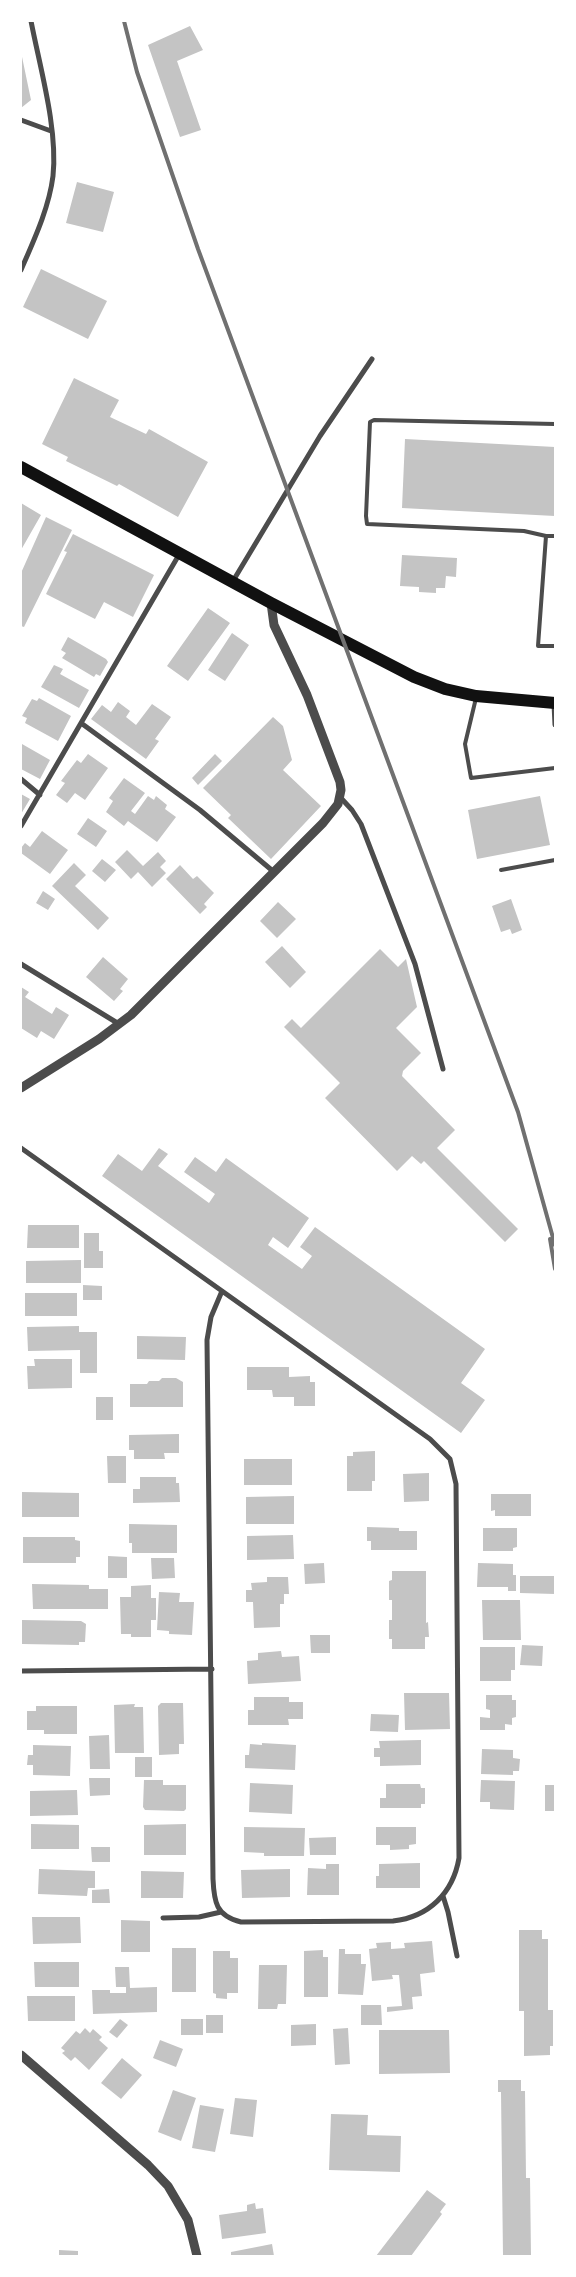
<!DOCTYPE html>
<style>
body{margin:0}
#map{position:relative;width:576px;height:2277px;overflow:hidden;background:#fff;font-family:"Sofia Sans Condensed",sans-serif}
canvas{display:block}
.frame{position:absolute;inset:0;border:22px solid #fff;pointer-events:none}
</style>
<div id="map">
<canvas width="576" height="2277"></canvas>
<div class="frame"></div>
</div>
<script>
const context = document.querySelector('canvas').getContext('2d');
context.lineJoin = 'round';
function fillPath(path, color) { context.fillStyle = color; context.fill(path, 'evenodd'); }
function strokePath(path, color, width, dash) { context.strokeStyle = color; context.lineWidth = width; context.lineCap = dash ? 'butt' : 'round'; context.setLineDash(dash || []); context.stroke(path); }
const building = new Path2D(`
 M190,26L203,50L177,61L201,130L180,137L148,45Z
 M21,52L31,100L21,108Z
 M77,182L114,192L103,232L66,223Z
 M41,269L107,301L88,339L23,307Z
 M74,378L119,400L110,417L146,434L149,429L208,462L178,517L119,484L117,486L66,461L68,457L42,444Z
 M405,439L555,447V516L402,508Z
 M21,503L41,515L21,550Z
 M46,517L72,530L24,627L21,626V573Z
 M73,534L154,575L133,617L104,602L95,619L46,594L67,552L64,551Z
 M402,555L457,558L456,577L446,576L445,588H436V593L419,592V587L400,586Z
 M208,608L230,623L188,681L167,666Z
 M232,633L249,645L225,681L208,670Z
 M68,637L106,659L108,662L100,676L96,674L94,677L62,658L66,653L61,650Z
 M54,665L63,669L60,674L89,690L79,708L41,687Z
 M39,698L71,716L58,741L25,723L27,718L22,716L32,699L37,701Z
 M118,702L130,711L126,717L136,725L152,704L171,717L155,739L159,741L146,759L91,719L102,705L111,712Z
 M273,717L283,726L292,760L283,770L321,806L271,859L228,818L231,815L203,788Z
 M22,744L50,760L40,779L21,769Z
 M88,754L108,768L85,800L75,793L67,803L56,795L65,783L61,781L77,760L81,763Z
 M215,754L222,761L198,785L192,778Z
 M124,778L145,793L131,811L135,814L148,796L154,800L156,796L167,805L165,809L176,817L157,842L128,821L124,826L106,812L113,801L109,798Z
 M21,794L30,799L21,814Z
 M540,796L550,845L477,859L468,810Z
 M88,818L107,831L96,847L77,834Z
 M42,831L68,850L50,874L21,853V848L25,843L30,847Z
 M127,850L143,866L158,852L166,861L160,867L166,873L152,887L138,872L131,879L115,862Z
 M102,859L116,870L105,882L92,871Z
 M74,863L86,875L75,886L109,918L98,930L52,886Z
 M180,865L193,879L197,876L214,893L204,904L207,907L200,914L166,879Z
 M43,891L55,899L48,910L36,903Z
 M511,899L522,930L512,934L510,929L501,932L492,906Z
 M278,902L296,919L277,938L260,921Z
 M282,946L306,972L290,988L265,962Z
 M380,949L398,967L406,959L417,1007L396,1028L421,1053L403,1071L402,1076L455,1130L437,1148L518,1229L505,1242L424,1161L421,1164L412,1156L397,1171L325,1098L340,1083L284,1027L292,1019L301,1028Z
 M103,957L128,979L120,989L123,991L114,1001L86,977Z
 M21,987L29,992L25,997L52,1014L56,1007L69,1015L54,1039L41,1031L37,1038L21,1028Z
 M159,1148L168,1154L158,1166L209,1203L215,1194L184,1172L195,1157L216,1172L226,1158L309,1218L288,1248L273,1237L268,1245L302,1269L312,1256L300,1247L315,1227L485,1349L461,1383L485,1400L461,1433L102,1176L118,1154L142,1171Z
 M28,1225H79V1248H27Z
 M84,1233H99V1251H103V1268H84Z
 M81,1260V1283H26V1261Z
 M83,1285L102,1286V1300H83Z
 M25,1293H77V1316H25Z
 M79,1326V1332H97V1373H80V1350L28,1351L27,1327Z
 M137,1336L186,1337L185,1360L137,1359Z
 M34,1359H72V1388L28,1389L27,1366H35Z
 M247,1367H289V1377L310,1376V1382H315V1406H294V1397H273L272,1390H247Z
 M162,1378H176L183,1382V1407H130V1384H147L149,1381H159Z
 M96,1397H113V1420H96Z
 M179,1434V1453H164L165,1459H134V1450H129V1435Z
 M375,1451V1481H372V1491H347V1456H353V1452Z
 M107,1456H126V1483H108Z
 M244,1459H292V1485H244Z
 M429,1473V1501L404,1502L403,1474Z
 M140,1477H176V1483H179L180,1502L133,1503V1489H140Z
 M22,1492L79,1493V1517H22Z
 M491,1494H531V1516H495V1510L491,1511Z
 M294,1496V1524H246V1497Z
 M129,1524L177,1525V1553H132V1543H129Z
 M367,1527L399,1528V1531H417V1550H371V1541H367Z
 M483,1528H517V1547L513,1548V1551H483Z
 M293,1535L294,1559L247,1560V1536Z
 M23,1537H75V1540L80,1541V1557H76V1563H23Z
 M108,1556L127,1557V1578H108Z
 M151,1558H174L175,1578L152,1579Z
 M324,1563L325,1583L305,1584L304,1564Z
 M478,1563L513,1564V1575H516V1591H508V1587H477Z
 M392,1571H426V1623L428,1622L429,1637H425V1649H392V1639H389V1620H392V1600H389V1581L392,1580Z
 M520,1576H555V1594L520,1593Z
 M267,1577H288L289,1594H284V1604H280V1627L254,1628L253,1602H246V1590H252L251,1583L267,1582Z
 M32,1584L89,1585V1589H108V1609H33Z
 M151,1585V1598H156V1620H151V1637H131V1634H121L120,1597H131V1586Z
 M159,1592L180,1593L179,1602H194L192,1635L169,1634V1631L157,1630Z
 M482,1600H520L521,1640H483Z
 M22,1620L81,1621L86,1624L85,1642H79V1645L22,1644Z
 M310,1635H330V1653H311Z
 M522,1645L543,1646L542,1666L520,1665Z
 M480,1647H515V1670H511V1681H480Z
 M281,1651L282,1657L299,1656L301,1681L248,1684L247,1661L258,1660V1653Z
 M404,1693H449L450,1729L405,1730Z
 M486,1695H512V1700H516V1717L512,1718V1725L505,1724V1730H480V1717L490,1718V1710L486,1709Z
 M254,1697H289V1702H303V1719H288L289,1725H248V1710H254Z
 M161,1703H183L184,1744H179V1754L159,1755L158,1706Z
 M135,1704L134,1707H143L144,1753H115L114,1705Z
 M36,1706H77V1734H44V1730H27V1711H36Z
 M371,1714L399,1715L398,1732L370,1731Z
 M109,1735L110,1769H90L89,1736Z
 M421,1740V1765L380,1766V1757H374V1748H380L379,1741Z
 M262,1743L296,1745L295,1770L245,1768V1755H249L250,1744L262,1745Z
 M33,1745L71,1746L70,1776L33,1775V1765H27L28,1755H33Z
 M482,1749L513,1750V1758L520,1759L519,1771H513V1775L481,1774Z
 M135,1757H152V1777H135Z
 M89,1778H110V1795L90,1796Z
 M144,1780H163V1785H186V1809L184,1811L145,1810L143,1807Z
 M481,1780L515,1781L514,1810L490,1809V1802H480Z
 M250,1783L293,1785L292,1814L249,1812Z
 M386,1784H420L421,1788H425V1804H421V1808H380V1798H386Z
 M545,1785H555V1811H545Z
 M77,1790L78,1815L30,1816V1791Z
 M31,1824L79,1825V1849H31Z
 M186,1824V1855H144V1825Z
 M244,1827L305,1828L304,1856H264V1853L244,1852Z
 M376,1827H416V1844L409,1845V1849L390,1850V1845H376Z
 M336,1837V1855H310L309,1838Z
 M91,1847H110V1862H92Z
 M420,1863V1888H376V1876H379V1864Z
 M326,1864H339V1895H307L308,1868L326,1869Z
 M39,1869L95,1871V1888H88L87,1896L38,1894Z
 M290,1869V1897L242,1898L241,1870Z
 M141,1871L184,1872L183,1898H141Z
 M109,1889L110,1903H92V1890Z
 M32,1917H80L81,1943L33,1944Z
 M121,1920L150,1921V1952H121Z
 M519,1930H542V1939H548V2010H553V2046H550V2055L524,2056V2011H519Z
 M432,1941L435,1972L420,1974L422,1996L412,1997L413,2009L387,2012V2007L402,2006L399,1975H392L393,1979L372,1981L369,1949L377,1948L376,1943L391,1942V1949L405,1948L404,1943Z
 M172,1948H196V1992H172Z
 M339,1949H345V1954H361V1964H366L363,1995L338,1994Z
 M323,1950V1957H328V1997H304V1951Z
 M213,1951H230V1958H238V1993H227V1999L216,1998V1994L213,1993Z
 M34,1962H79V1987H35Z
 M259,1965H287L286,2004H278L277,2009H258Z
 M115,1967H129L130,1988L157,1987V2012L93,2014L92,1990H110V1993H126V1987H116Z
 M27,1996H75V2021H28Z
 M361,2005H381L382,2025H361Z
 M206,2015H223V2033H206Z
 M120,2019L128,2025L117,2038L109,2032Z
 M181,2019H203V2035H181Z
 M316,2024V2045L291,2046V2025Z
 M85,2028L90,2033L93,2029L102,2037L99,2040L108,2048L89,2070L75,2057L71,2061L62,2053L65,2051L61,2048L76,2031L80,2034Z
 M348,2028L350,2064L335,2065L333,2029Z
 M379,2030H449L450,2073L379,2074Z
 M160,2040L183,2049L176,2067L153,2058Z
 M122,2058L142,2075L121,2099L101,2083Z
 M498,2080H521V2091H525L526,2178H530L531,2256H503L501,2092H498Z
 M173,2090L196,2098L181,2141L158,2132Z
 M235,2098L257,2100L253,2137L230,2134Z
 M200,2105L224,2109L215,2152L192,2148Z
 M331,2114L368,2115L367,2135L401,2136L400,2172L329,2170Z
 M427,2190L446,2204L440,2212L442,2214L411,2256H376Z
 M255,2203L256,2209L263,2208L266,2233L222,2239L219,2215L247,2211V2205Z
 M272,2244L274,2256H231V2252Z
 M59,2250L78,2251V2256H59Z`);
const service = new Path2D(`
 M555,424L374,420L370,422L366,516L367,524L524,531L546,536L538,646H555
 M546,536H555
 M476,698L465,744L471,778L555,768
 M501,870L555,860`);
const minor = new Path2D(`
 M21,120L51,131
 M21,270C34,240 49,208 53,176C58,129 40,68 31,21
 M233,581L320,436L372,359
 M554,704L555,725
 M81,723L200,810L274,872
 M21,779L40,795
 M340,797L352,810L361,824L415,964L443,1069
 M21,826L180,553
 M21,964L119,1024
 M21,1148L430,1439L450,1459L456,1484L459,1858C453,1893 429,1917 393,1921L241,1922C216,1916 214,1902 213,1879L207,1340L211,1317L222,1291
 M21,1671L212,1669
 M443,1896L448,1912L457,1956
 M163,1918L199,1917L221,1912`);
const tertiary = new Path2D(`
 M21,1088L99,1039L131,1015L323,823L338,804L341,790L340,782L307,695L274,625L271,603
 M21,2055L148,2165L168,2186L188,2220L197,2256`);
const primary = new Path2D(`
 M21,467L271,603L414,677L445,689L476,696L555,703`);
const rail = new Path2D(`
 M124,21L137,72L198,249L518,1112L555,1245
 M550,1239L555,1269`);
fillPath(building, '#c4c4c4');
strokePath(service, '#4c4c4c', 4);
strokePath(minor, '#4c4c4c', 5);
strokePath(tertiary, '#4c4c4c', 9);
strokePath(primary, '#111', 12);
strokePath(rail, '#707070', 4);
</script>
